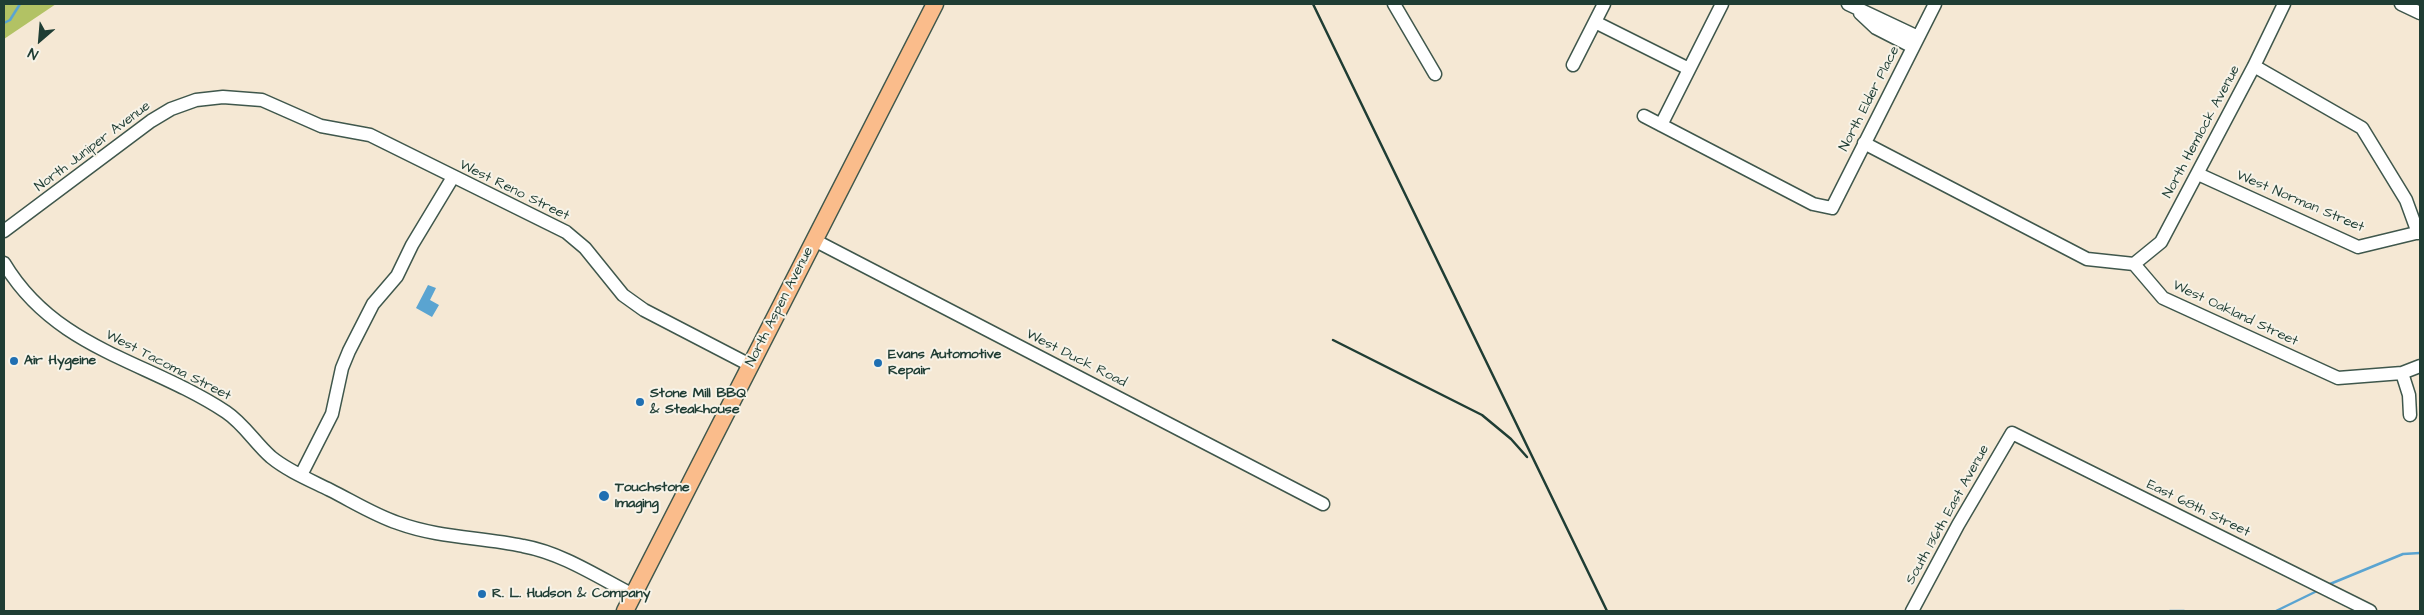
<!DOCTYPE html>
<style>
body{margin:0}
#map{position:relative;width:2424px;height:615px;overflow:hidden;background:#f5e8d4;font-family:"Architects Daughter",sans-serif}
canvas{display:block}
.frame{position:absolute;inset:0;border:5px solid #1f3d34;pointer-events:none}
.north{position:absolute;left:15px;top:15px;width:50px;height:50px;-webkit-text-stroke:4px #f7f3e8;paint-order:stroke;rotate:207deg;font-size:14px;font-weight:700;line-height:20px;text-align:center;color:#1f3d34}
.north::after{content:'';display:block;margin:auto;width:18px;height:22px;background:#1f3d34;clip-path:polygon(50% 0,100% 100%,50% 72%,0 100%)}
</style>
<div id="map">
<canvas width="2424" height="615"></canvas>
<div class="frame"></div>
<div class="north">N</div>
</div>
<script>
const context = document.querySelector('canvas').getContext('2d');
context.lineJoin = 'round';
function fillPath(path, color) { context.fillStyle = color; context.fill(path, 'evenodd'); }
function strokePath(path, color, width, dash) { context.strokeStyle = color; context.lineWidth = width; context.lineCap = dash ? 'butt' : 'round'; context.setLineDash(dash || []); context.stroke(path); }
function write(font, color, halo, rows, align = 'center') {
  context.font = font + ' "Architects Daughter",sans-serif'; context.lineWidth = 4; context.setLineDash([]); context.textBaseline = 'middle'; context.strokeStyle = halo; context.fillStyle = color; for (const [text, x, y, turn = 0] of rows) {
    context.save(); context.translate(x, y); context.rotate((+turn || 0) * Math.PI / 180); context.textAlign = isNaN(turn) ? turn : align; if (halo) context.strokeText(text, 0, 0); context.fillText(text, 0, 0); context.restore();
  }
}
const green = new Path2D(`
 M4,4H56L4,39Z`);
const water = new Path2D(`
 M428,285L436,288L430,300L439,305L432,317L416,308Z`);
const stream = new Path2D(`
 M4,23L10,20L20,4
 M2330,584L2403,554L2420,553
 M2170,611H2184
 M2276,611L2317,591`);
const minor = new Path2D(`
 M1394,4L1435,74
 M1848,4L1918,37
 M2401,4L2420,13
 M1860,13L1876,28L1913,47
 M1595,22L1689,69
 M1573,65L1604,4
 M2254,66L2362,128L2406,200L2418,233
 M1644,116L1813,204L1832,208L1935,4
 M1661,125L1722,4
 M1864,143L2087,259L2134,264L2163,298L2338,378L2402,373L2420,366
 M2198,174L2358,247L2420,232
 M4,231L151,121L171,109L196,100L223,97L262,100L321,126L370,135L566,232L585,248L623,295L644,310L750,365
 M814,240L1323,504
 M4,263C56,350 147,360 226,412C244,424 255,443 271,457C288,471 310,480 330,490C352,501 374,515 398,523C439,538 481,537 523,546C562,553 598,577 633,595
 M2134,264L2161,242L2254,66L2284,4
 M2402,373L2409,395L2410,415
 M301,475L332,414L342,368L349,351L373,304L397,276L412,245L453,177
 M1912,611L1958,525L2012,433L2370,611`);
const major = new Path2D(`
 M625,611L935,4`);
const rail = new Path2D(`
 M1313,4L1607,611
 M1333,340L1482,415L1511,439L1527,457`);
const markers = [
 [14,361,5,"#1f6fb2"],
 [878,363,5,"#1f6fb2"],
 [640,402,5,"#1f6fb2"],
 [604,496,6,"#1f6fb2"],
 [482,594,5,"#1f6fb2"]
];
const streetNames = [
 ["North Elder Place",1870,99,-63],
 ["North Hemlock Avenue",2202,132,-62],
 ["North Juniper Avenue",93,147,-37],
 ["West Reno Street",514,191,26],
 ["West Norman Street",2300,202,23],
 ["North Aspen Avenue",780,307,-63],
 ["West Oakland Street",2235,314,25],
 ["West Duck Road",1076,359,27],
 ["West Tacoma Street",168,366,27],
 ["East 68th Street",2198,509,26],
 ["South 136th East Avenue",1948,515,-61]
];
const poiNames = [
 ["Evans Automotive",888,355],
 ["Repair",888,371],
 ["Air Hygeine",24,361],
 ["Stone Mill BBQ",650,394],
 ["& Steakhouse",650,410],
 ["Touchstone",615,488],
 ["Imaging",615,504],
 ["R. L. Hudson & Company",492,594]
];
fillPath(green, '#b2c264');
fillPath(water, '#5aa4d1');
strokePath(stream, '#5aa4d1', 2.5);
strokePath(minor, '#3f574c', 15);
strokePath(major, '#3f574c', 19);
strokePath(minor, '#fff', 12);
strokePath(major, '#fabc8b', 16);
strokePath(rail, '#1f3d34', 2.5);
for (const [x, y, r, color] of markers) { const dot = new Path2D(); dot.arc(x, y, r, 0, 2 * Math.PI); context.fillStyle = color; context.fill(dot); strokePath(dot, '#f7f3e8', 2); }
write('14px', '#1f3d34', '#f7f3e8', streetNames);
write('bold 14px', '#1f3d34', '#f7f3e8', poiNames, 'left');
</script>
